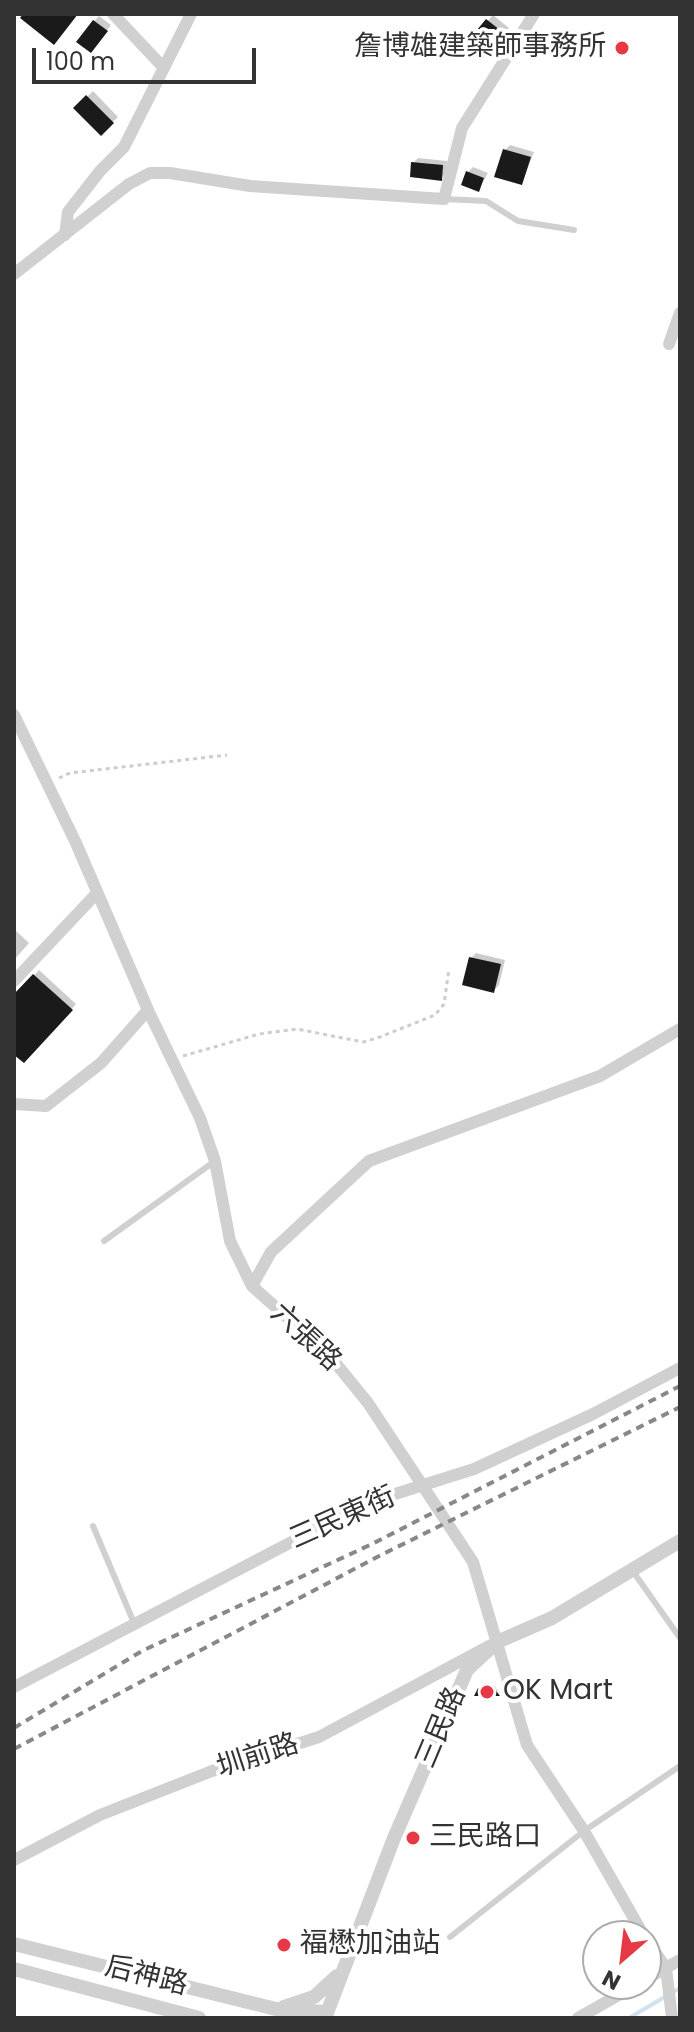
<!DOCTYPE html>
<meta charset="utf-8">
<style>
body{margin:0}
#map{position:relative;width:694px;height:2032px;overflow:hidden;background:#fff;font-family:Poppins,sans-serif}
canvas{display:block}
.frame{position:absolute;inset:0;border:16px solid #333;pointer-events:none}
.north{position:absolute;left:582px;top:1920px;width:80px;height:80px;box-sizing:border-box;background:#fff;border:2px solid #adadad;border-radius:50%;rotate:208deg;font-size:22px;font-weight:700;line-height:32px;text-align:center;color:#333}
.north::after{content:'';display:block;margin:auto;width:28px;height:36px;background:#e63946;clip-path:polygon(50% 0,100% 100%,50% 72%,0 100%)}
.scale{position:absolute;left:32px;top:48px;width:224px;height:36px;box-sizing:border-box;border:4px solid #333;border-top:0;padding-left:10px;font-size:24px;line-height:28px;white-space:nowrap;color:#333;-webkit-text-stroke:6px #fff;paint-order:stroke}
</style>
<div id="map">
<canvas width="694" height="2032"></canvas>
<div class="frame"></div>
<div class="north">N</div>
<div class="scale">100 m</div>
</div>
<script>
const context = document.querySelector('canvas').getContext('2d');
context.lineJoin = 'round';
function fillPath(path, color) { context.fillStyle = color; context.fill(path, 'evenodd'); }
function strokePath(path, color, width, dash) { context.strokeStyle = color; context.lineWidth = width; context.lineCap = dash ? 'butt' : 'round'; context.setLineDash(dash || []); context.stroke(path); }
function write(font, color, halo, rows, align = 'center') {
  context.font = font + ' Poppins,"Noto Sans TC",sans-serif'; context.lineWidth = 8; context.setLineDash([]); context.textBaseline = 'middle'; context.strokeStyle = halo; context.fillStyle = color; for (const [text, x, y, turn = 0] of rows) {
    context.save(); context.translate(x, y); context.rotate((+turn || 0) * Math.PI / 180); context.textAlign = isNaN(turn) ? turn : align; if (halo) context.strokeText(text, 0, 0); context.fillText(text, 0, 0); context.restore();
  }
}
const shadow = new Path2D(`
 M493,15L509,28L491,50L470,41Z
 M99,16L111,25L96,45L94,21Z
 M93,91L118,117L101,133L76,108Z
 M510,145L534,152L522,183L505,150Z
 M418,158L447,161L446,173L441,178L413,163Z
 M473,167L488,173L479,189L468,172Z
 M14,929L29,943L14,960Z
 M476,953L505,960L499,985L494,990L471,958Z
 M39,970L76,1004L24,1061L14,1052V997Z
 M495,1686L499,1694H478L482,1687Z`);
const stream = new Path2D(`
 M629,2018L680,1988`);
const building = new Path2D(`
 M23,14H78L54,45L20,18Z
 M486,19L505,34L486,57L467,42Z
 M93,20L108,31L91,53L76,42Z
 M86,95L114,123L101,136L73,108Z
 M503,149L531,157L522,185L494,177Z
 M411,162L443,165L442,181L410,177Z
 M466,171L484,178L479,192L461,185Z
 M469,957L501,964L494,993L462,985Z
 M33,974L73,1010L24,1063L14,1055V994Z
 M493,1687L500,1696H474L478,1688Z`);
const path = new Path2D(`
 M59,778L70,773L227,755
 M183,1056L259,1034L297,1029L363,1042L380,1037L435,1015L444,1004L449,969`);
const service = new Path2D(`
 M444,199L486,201L518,221L574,230
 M104,1241L215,1161
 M93,1526L134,1623
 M632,1570L680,1638
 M450,1937L584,1831L680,1766`);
const minor = new Path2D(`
 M113,14L163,67
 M65,235L68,212L100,171L124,147L191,14
 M14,274L129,184L150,173H170L250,186L444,199L462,128L534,14
 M669,344L680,313
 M14,715L76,843L148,1010L200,1118L215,1161L230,1241L252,1286L329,1355L368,1403L473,1562L527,1745L584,1831L644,1936
 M14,981L96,894
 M14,1104L46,1106L101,1063L148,1010
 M252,1286L271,1252L369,1161L600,1076L680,1029
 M14,1687L324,1525L376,1500L474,1469L593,1414L680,1368
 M14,1860L100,1815L212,1771L319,1737L491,1645
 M646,1939L666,1968L672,2018
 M646,1979L680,1960
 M578,2018L638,1984`);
const tertiary = new Path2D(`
 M14,1944L276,2009L326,2012
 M14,1969L199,2018
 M284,2007L314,1997L337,1976
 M325,2018L394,1838L467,1670L497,1642L552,1618L680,1541`);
const rail = new Path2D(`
 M14,1728L142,1651L372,1544L680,1386
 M14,1749L379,1556L680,1407`);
const markers = [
 [622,48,8,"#e63946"],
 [487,1692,8,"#e63946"],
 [413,1838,8,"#e63946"],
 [284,1945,8,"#e63946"]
];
const poiNames = [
 ["詹博雄建築師事務所",606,48,"right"],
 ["OK Mart",503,1692],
 ["三民路口",429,1838],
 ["福懋加油站",300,1945]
];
const streetNames = [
 ["六張路",305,1338,43],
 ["三民東街",343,1519,-24],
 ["三民路",442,1728,-67],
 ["圳前路",258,1757,-18],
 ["后神路",146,1977,14]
];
fillPath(shadow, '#0003');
strokePath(stream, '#cfe2ee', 4);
fillPath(building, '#1a1a1a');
strokePath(path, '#cdcdcd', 3, [4, 4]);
strokePath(service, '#d0d0d0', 6);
strokePath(minor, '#d0d0d0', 12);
strokePath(tertiary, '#d0d0d0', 14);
strokePath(rail, '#888', 4, [8, 6]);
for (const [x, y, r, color] of markers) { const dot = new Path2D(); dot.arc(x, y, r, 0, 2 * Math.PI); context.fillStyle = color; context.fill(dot); strokePath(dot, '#fff', 3); }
write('28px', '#333', '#fff', poiNames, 'left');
write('28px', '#333', '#fff', streetNames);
</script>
